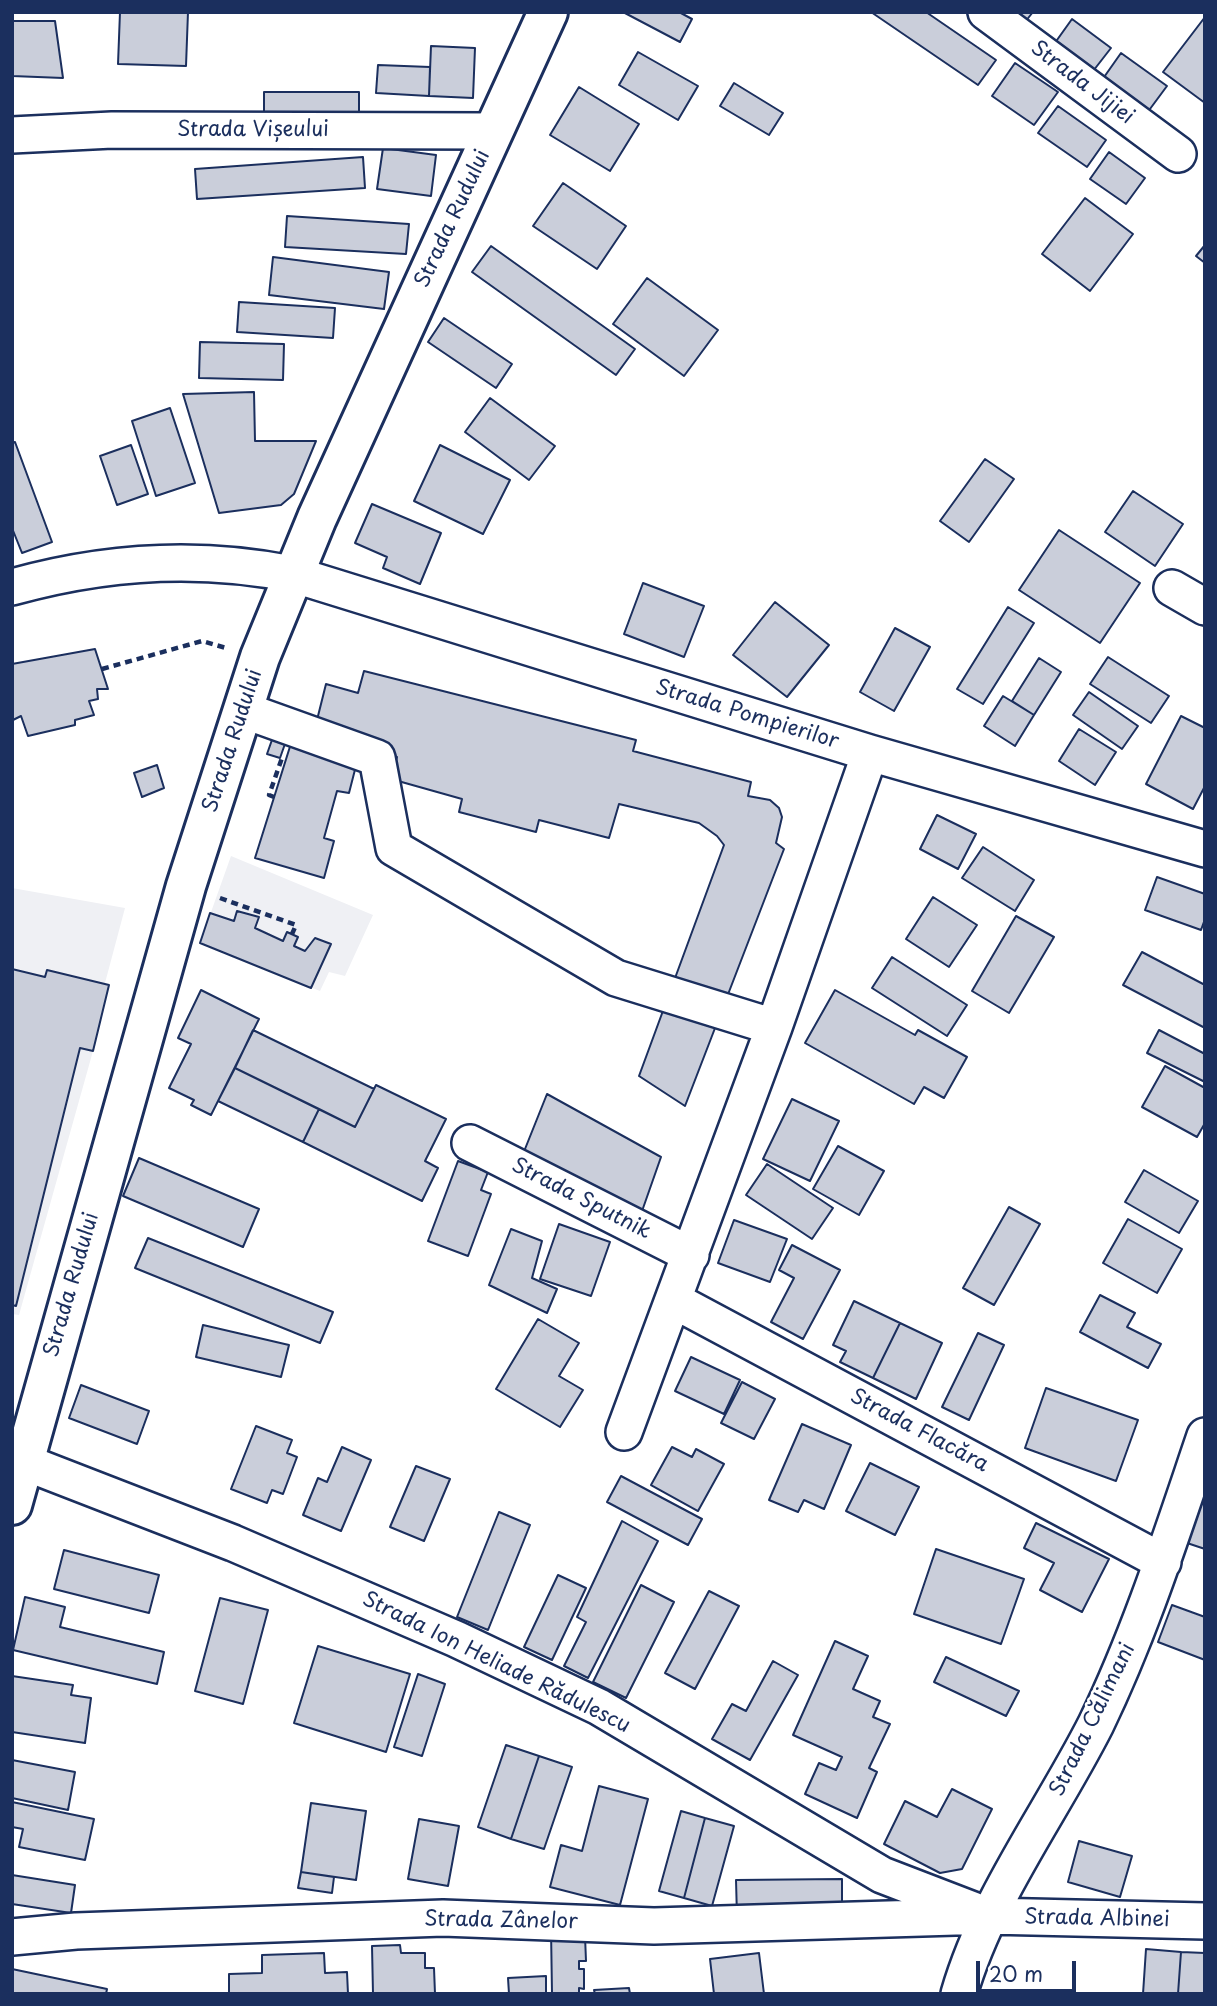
<!DOCTYPE html>
<meta charset="utf-8">
<style>
body{margin:0}
#map{position:relative;width:1217px;height:2006px;overflow:hidden;background:#fff;font-family:"Playpen Sans",sans-serif}
canvas{display:block}
.frame{position:absolute;inset:0;border:14px solid #1b2f5e;pointer-events:none}
.scale{position:absolute;left:976px;top:1961px;width:100px;height:32px;box-sizing:border-box;border:4px solid #1b2f5e;border-top:0;padding-left:9px;font-size:21px;line-height:24px;white-space:nowrap;color:#1b2f5e;-webkit-text-stroke:5px #fff;paint-order:stroke}
</style>
<div id="map">
<canvas width="1217" height="2006"></canvas>
<div class="frame"></div>
<div class="scale">20 m</div>
</div>
<script>
const context = document.querySelector('canvas').getContext('2d');
context.lineJoin = 'round';
function fillPath(path, color) { context.fillStyle = color; context.fill(path, 'evenodd'); }
function strokePath(path, color, width, dash) { context.strokeStyle = color; context.lineWidth = width; context.lineCap = dash ? 'butt' : 'round'; context.setLineDash(dash || []); context.stroke(path); }
function write(font, color, halo, rows, align = 'center') {
  context.font = font + ' "Playpen Sans",sans-serif'; context.lineWidth = 5; context.setLineDash([]); context.textBaseline = 'middle'; context.strokeStyle = halo; context.fillStyle = color; for (const [text, x, y, turn = 0] of rows) {
    context.save(); context.translate(x, y); context.rotate((+turn || 0) * Math.PI / 180); context.textAlign = isNaN(turn) ? turn : align; if (halo) context.strokeText(text, 0, 0); context.fillText(text, 0, 0); context.restore();
  }
}
const built = new Path2D(`
 M231,856L373,915L345,976L329,972L320,991L200,943Z
 M12,888L125,908L105,983L109,985L93,1051L19,1315L12,1314Z`);
const building = new Path2D(`
 M120,12H188L186,66L118,64Z
 M623,12H679L692,19L680,42Z
 M871,12H926L996,60L978,85Z
 M1012,12H1033L1025,22Z
 M1205,17V103L1163,72Z
 M1072,19L1111,48L1090,75L1052,47Z
 M12,21H55L63,78L12,76Z
 M431,46L475,48L473,98L429,96Z
 M638,52L698,86L678,120L619,85Z
 M1121,53L1167,86L1147,113L1102,80Z
 M1015,63L1058,92L1034,125L992,96Z
 M378,65L430,67L429,96L376,93Z
 M734,83L783,113L769,135L720,106Z
 M579,87L639,124L610,171L550,135Z
 M264,92H359V119H264Z
 M1058,106L1106,140L1087,167L1038,133Z
 M383,148L436,155L431,196L377,189Z
 M1109,152L1145,178L1126,204L1090,179Z
 M363,157L365,188L197,199L195,169Z
 M563,183L626,226L597,269L533,226Z
 M1085,198L1133,234L1090,291L1042,254Z
 M287,216L409,224L406,254L285,247Z
 M1205,245V263L1196,256Z
 M491,246L635,349L616,375L472,272Z
 M273,257L389,272L384,309L269,295Z
 M647,278L718,330L684,376L613,324Z
 M239,302L335,308L333,338L237,332Z
 M444,318L512,364L496,388L428,342Z
 M200,342L284,344L283,380L199,378Z
 M254,392L255,441H316L294,494L281,505L219,513L183,394Z
 M490,398L555,446L529,480L465,432Z
 M170,408L195,483L156,496L132,421Z
 M15,442L52,542L22,553L12,528V443Z
 M131,445L148,494L117,505L100,456Z
 M440,445L510,480L483,534L414,501Z
 M985,459L1014,479L969,542L940,521Z
 M1133,491L1183,524L1155,566L1105,532Z
 M372,504L441,533L420,584L383,568L387,557L355,543Z
 M1059,530L1140,583L1100,643L1019,590Z
 M643,583L704,606L684,657L624,634Z
 M775,602L829,645L787,697L733,655Z
 M1008,607L1034,623L983,704L957,689Z
 M895,628L930,647L894,711L860,692Z
 M95,649L108,689H97L98,699L89,701L94,715L75,720V725L28,736L21,716L13,720L12,717V664Z
 M1108,657L1169,696L1151,723L1090,684Z
 M1039,658L1061,672L1034,715L1012,701Z
 M364,671L636,740L633,751L751,782L748,796L770,800L779,808L782,817L776,843L784,849L685,1106L639,1076L724,845L717,836L699,823L619,804L609,838L539,820L536,832L459,812L462,799L391,779L397,757L314,732L326,684L358,693Z
 M1089,692L1138,726L1122,749L1073,715Z
 M1003,696L1034,715L1015,746L984,726Z
 M1181,716L1205,728V786L1193,809L1146,784Z
 M1079,729L1116,752L1095,785L1059,761Z
 M273,737L286,741L280,758L267,754Z
 M293,737L359,754L349,793L337,791L324,838L334,841L324,878L255,858Z
 M157,765L164,788L142,797L134,773Z
 M937,815L976,834L958,869L920,849Z
 M983,847L1034,880L1015,911L962,878Z
 M1157,877L1205,894V919L1201,930L1145,910Z
 M933,897L977,925L949,967L906,939Z
 M237,911L259,917L255,928L283,941L287,932L298,937L294,946L305,951L315,938L331,944L311,988L200,943L210,913L234,921Z
 M1016,916L1054,937L1009,1013L972,991Z
 M1142,952L1205,985V1028L1123,985Z
 M892,957L967,1005L947,1036L872,988Z
 M12,969L45,977L47,970L109,985L93,1051L80,1048L16,1306L12,1305Z
 M201,990L259,1019L211,1115L191,1105L194,1100L169,1088L191,1044L178,1038Z
 M835,990L915,1035L918,1030L967,1057L944,1098L924,1087L914,1104L805,1043Z
 M253,1030L374,1089L355,1127L235,1068Z
 M1159,1030L1205,1054V1082L1147,1053Z
 M1165,1066L1205,1088V1123L1197,1137L1142,1107Z
 M235,1068L319,1109L303,1142L218,1101Z
 M376,1085L446,1119L425,1161L438,1168L422,1201L303,1142L319,1109L355,1127Z
 M547,1094L661,1157L641,1214L523,1154Z
 M792,1099L839,1121L810,1181L763,1159Z
 M838,1146L884,1171L859,1215L813,1189Z
 M139,1158L259,1209L243,1247L123,1196Z
 M458,1161L488,1172L481,1190L491,1194L468,1256L428,1241Z
 M767,1164L833,1208L812,1239L746,1195Z
 M1144,1170L1198,1201L1179,1233L1125,1202Z
 M1009,1207L1040,1224L994,1305L963,1288Z
 M1128,1219L1182,1249L1157,1293L1103,1263Z
 M734,1220L787,1239L770,1282L718,1263Z
 M559,1224L610,1242L591,1296L540,1279Z
 M511,1229L542,1241L532,1278L557,1289L547,1313L489,1285Z
 M148,1238L333,1312L320,1343L135,1268Z
 M792,1245L840,1270L803,1339L771,1322L794,1278L779,1270Z
 M1100,1295L1135,1313L1127,1327L1161,1344L1148,1368L1080,1332Z
 M854,1301L900,1323L873,1378L840,1362L846,1351L833,1345Z
 M538,1319L579,1343L559,1376L583,1390L560,1427L496,1389Z
 M900,1323L942,1343L916,1399L873,1378Z
 M203,1325L289,1345L281,1377L196,1357Z
 M978,1333L1004,1345L969,1420L942,1407Z
 M691,1357L740,1380L724,1414L675,1391Z
 M742,1382L775,1399L754,1439L721,1423Z
 M81,1385L149,1411L137,1444L69,1418Z
 M1046,1388L1138,1420L1116,1481L1025,1448Z
 M802,1424L851,1445L824,1509L804,1500L798,1512L769,1500Z
 M256,1426L292,1440L287,1453L297,1457L283,1494L272,1490L267,1503L231,1489Z
 M342,1447L371,1460L341,1531L303,1515L318,1478L327,1482Z
 M672,1447L692,1457L696,1449L724,1464L698,1511L651,1485Z
 M870,1463L919,1487L895,1535L846,1511Z
 M416,1466L450,1479L424,1541L390,1527Z
 M621,1476L702,1519L688,1545L607,1502Z
 M1202,1503L1205,1504V1549L1187,1543Z
 M499,1512L530,1525L488,1630L457,1617Z
 M622,1521L658,1541L588,1678L564,1666L586,1622L577,1617Z
 M1036,1523L1109,1559L1082,1612L1040,1590L1054,1563L1024,1548Z
 M936,1549L1024,1579L1001,1644L914,1614Z
 M64,1550L159,1575L149,1613L54,1589Z
 M558,1575L586,1588L552,1660L524,1647Z
 M641,1585L674,1602L626,1698L593,1682Z
 M709,1591L739,1606L695,1689L665,1673Z
 M25,1597L65,1607L60,1627L164,1652L157,1684L13,1650Z
 M220,1598L268,1610L243,1704L195,1691Z
 M1172,1605L1205,1617V1660L1158,1642Z
 M835,1641L868,1656L853,1689L880,1701L873,1717L890,1724L869,1768L877,1772L857,1818L805,1794L819,1763L836,1770L842,1757L793,1735Z
 M318,1646L410,1674L386,1752L294,1723Z
 M946,1657L1019,1691L1006,1716L934,1682Z
 M773,1661L798,1675L750,1760L712,1739L732,1704L746,1711Z
 M418,1674L445,1684L422,1756L394,1747Z
 M12,1676L73,1685L71,1695L91,1698L85,1743L12,1732Z
 M506,1745L539,1756L511,1839L478,1827Z
 M539,1756L572,1767L544,1849L511,1839Z
 M12,1760L75,1772L68,1810L12,1798Z
 M599,1786L648,1799L620,1905L550,1887L561,1845L582,1851Z
 M952,1789L992,1809L962,1869L940,1873L884,1844L905,1801L937,1817Z
 M12,1802L94,1819L85,1860L19,1847L23,1829L12,1827Z
 M311,1803L366,1811L356,1880L301,1872Z
 M681,1811L705,1818L684,1898L659,1891Z
 M705,1818L734,1826L712,1906L684,1898Z
 M419,1819L459,1826L448,1886L408,1879Z
 M1079,1841L1132,1856L1120,1897L1068,1882Z
 M301,1872L334,1877L332,1893L298,1888Z
 M12,1875L75,1885L71,1913L12,1904Z
 M842,1879V1916L737,1917L736,1880Z
 M551,1929L585,1936L586,1961H579V1969H584V1989L579,1988V1994H552Z
 M400,1945L401,1953H425V1968H434L435,1994H373L372,1946Z
 M1146,1949L1181,1952L1178,1994H1143Z
 M1181,1952L1205,1953V1994H1178Z
 M324,1953L325,1973L347,1972L348,1994H229V1974L262,1973V1955Z
 M759,1953L764,1994H714L710,1959Z
 M12,1969L107,1989L106,1994H12Z
 M546,1976V1994H509L508,1978Z
 M629,1988L630,1994H595L594,1990Z`);
const path = new Path2D(`
 M102,669L202,641L226,648
 M274,797L269,795L282,758
 M220,898L296,925L292,934`);
const minor = new Path2D(`
 M986,12L1178,154
 M12,135L112,130L493,131
 M12,587C105,561 198,555 292,574L870,753L1205,849
 M1172,588L1205,607
 M243,710L377,758L394,848L616,978L774,1027
 M470,1143L691,1255
 M675,1301L1163,1562
 M624,1432L774,1027L870,753
 M24,1462L233,1543L456,1639L599,1707L882,1875L973,1910
 M12,1937L76,1931L443,1918L654,1926L989,1916L1205,1921
 M959,1994C987,1897 1051,1813 1096,1724C1141,1631 1172,1533 1205,1436`);
const major = new Path2D(`
 M12,1505L186,886L260,657L317,518L548,12`);
const streetNames = [
 ["Strada Jijiei",1082,83,37],
 ["Strada Vișeului",253,130],
 ["Strada Rudului",453,219,-65],
 ["Strada Pompierilor",747,715,17],
 ["Strada Rudului",233,741,-72],
 ["Strada Sputnik",581,1199,27],
 ["Strada Rudului",72,1285,-74],
 ["Strada Flacăra",919,1431,28],
 ["Strada Ion Heliade Rădulescu",496,1663,26],
 ["Strada Călimani",1093,1720,-64],
 ["Strada Albinei",1097,1919,1],
 ["Strada Zânelor",501,1921,1]
];
fillPath(built, '#eff0f4');
fillPath(building, '#caceda');
strokePath(building, '#1b2f5e', 2);
strokePath(minor, '#1b2f5e', 40);
strokePath(major, '#1b2f5e', 44);
strokePath(path, '#1b2f5e', 4.5, [7, 5]);
strokePath(minor, '#fff', 35);
strokePath(major, '#fff', 38);
write('21px', '#1b2f5e', '#fff', streetNames);
</script>
